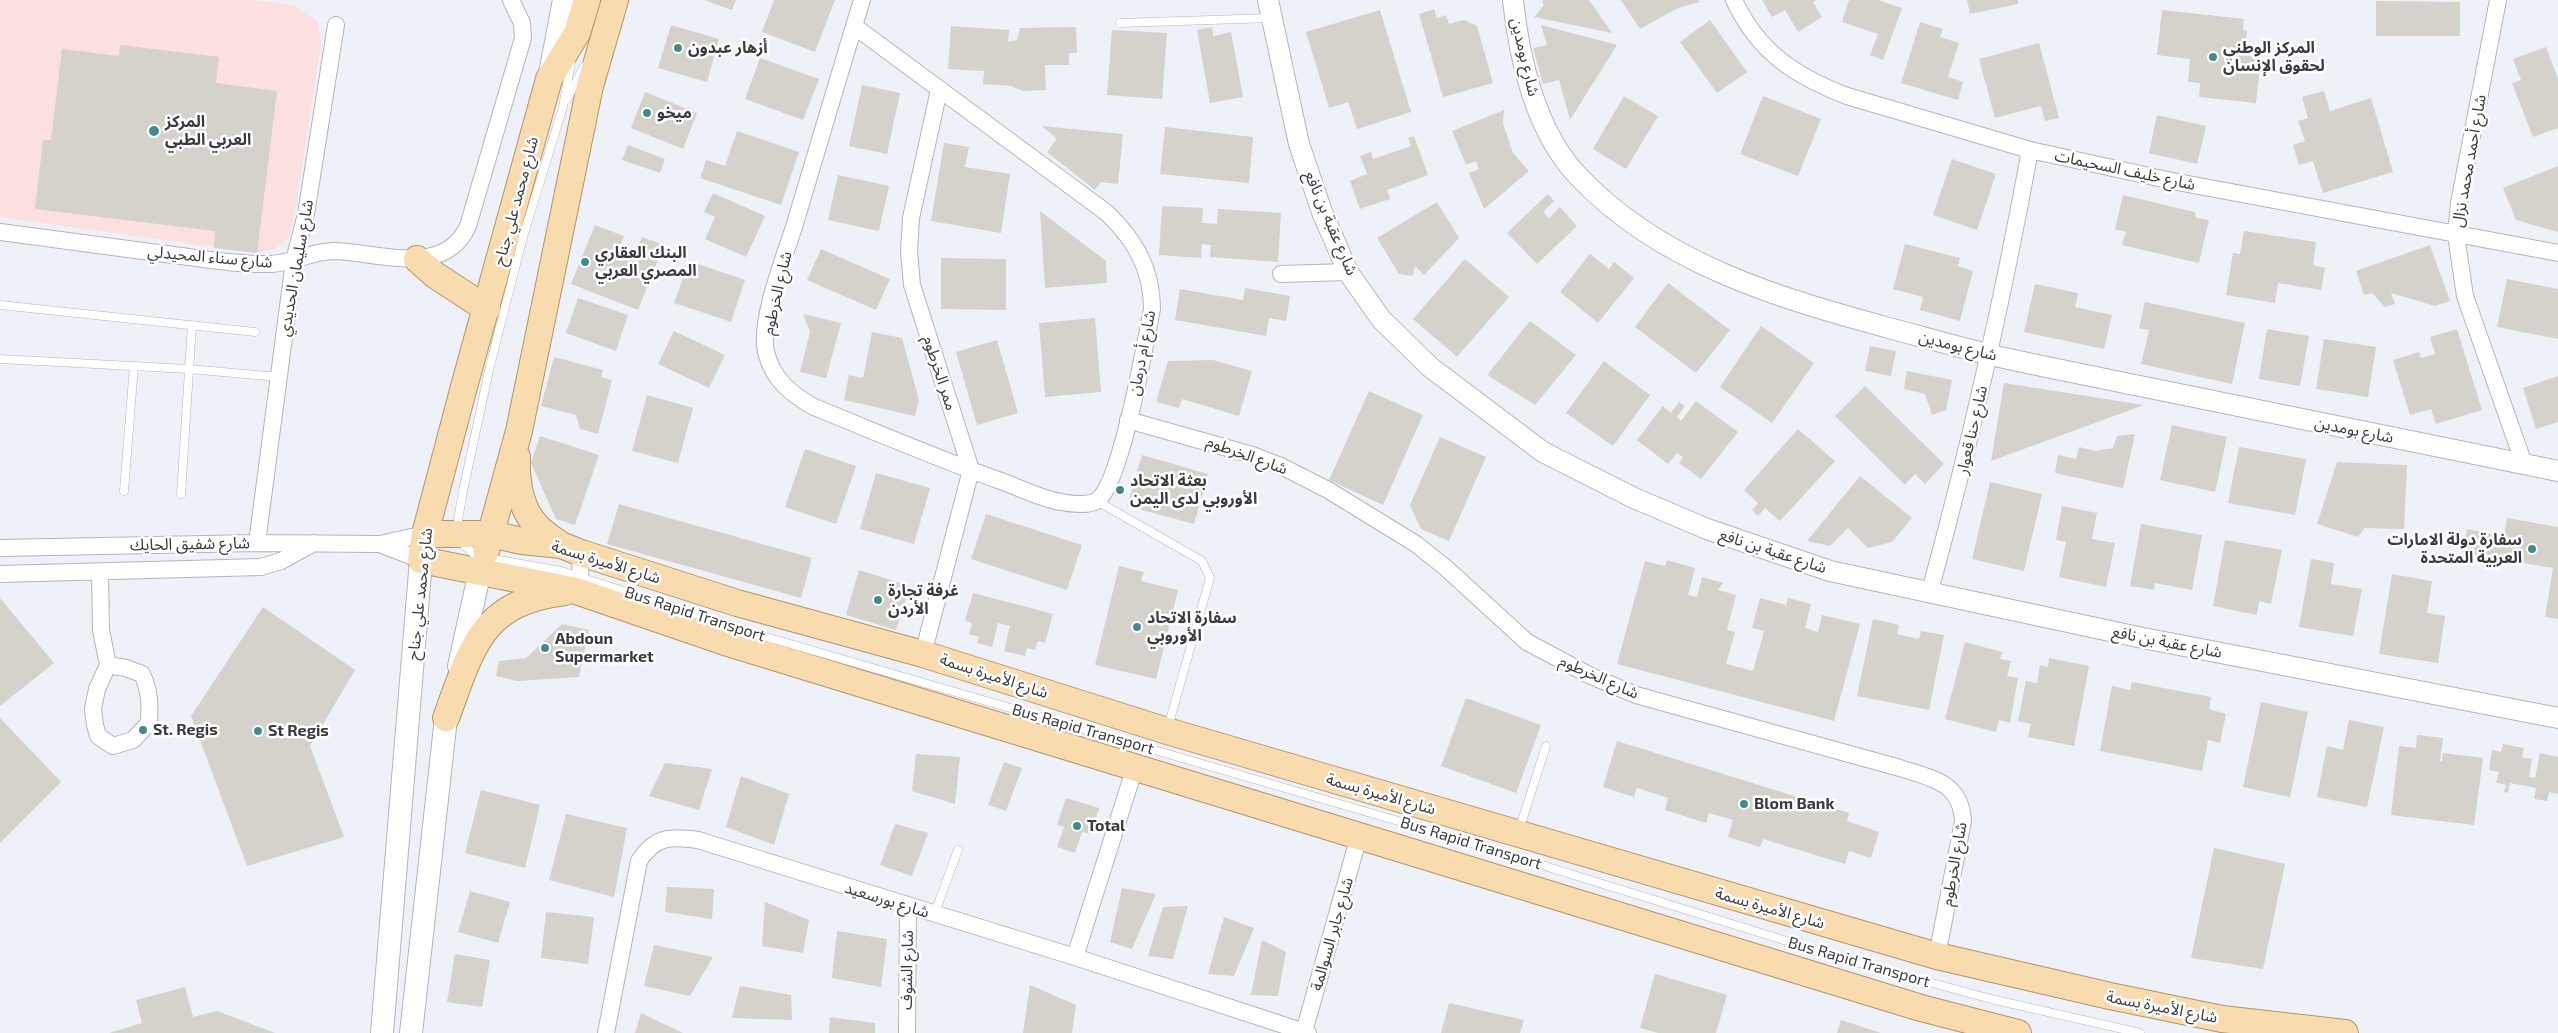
<!DOCTYPE html>
<meta charset="utf-8">
<style>
body{margin:0}
canvas{display:block;background:#eef2f8}
</style>
<canvas width="2558" height="1033"></canvas>
<script>
const context = document.querySelector('canvas').getContext('2d');
context.lineJoin = 'round';
function fillPath(path, color) { context.fillStyle = color; context.fill(path, 'evenodd'); }
function strokePath(path, color, width, dash) { context.strokeStyle = color; context.lineWidth = width; context.lineCap = dash ? 'butt' : 'round'; context.setLineDash(dash || []); context.stroke(path); }
function write(font, color, halo, rows, align = 'center') {
  context.font = font + ' "Exo 2","Noto Sans Arabic",sans-serif'; context.lineWidth = 5; context.setLineDash([]); context.textBaseline = 'middle'; context.strokeStyle = halo; context.fillStyle = color; for (const [text, x, y, turn = 0] of rows) {
    context.save(); context.translate(x, y); context.rotate((+turn || 0) * Math.PI / 180); context.textAlign = isNaN(turn) ? turn : align; if (halo) context.strokeText(text, 0, 0); context.fillText(text, 0, 0); context.restore();
  }
}
const medical = new Path2D(`
 M0,0H251L295,5L318,22L321,44L294,219L289,237L275,249L257,253L0,217Z`);
const building = new Path2D(`
 M704,0H736L732,10Z
 M774,0H835L815,52L762,32Z
 M1543,0H1589L1612,33L1534,17L1545,4L1543,5Z
 M1621,0H1699L1700,2L1678,8L1640,29Z
 M1762,0H1817L1813,2L1822,17L1798,32L1785,10L1772,17Z
 M1849,0H1878L1902,8L1883,60L1870,55L1878,34L1842,22Z
 M1967,0H2018V4L1970,14Z
 M2376,1L2460,2V36H2376Z
 M1434,9L1437,18L1446,15L1449,24L1464,20L1477,26L1493,83L1443,97L1419,14Z
 M1380,10L1411,112L1357,129L1348,102L1329,108L1306,32Z
 M2162,10L2244,19L2243,30L2247,31L2246,43L2251,44L2249,56L2261,58L2256,103L2199,97L2200,83L2188,82L2190,59L2157,55Z
 M1710,20L1747,72L1717,93L1680,42Z
 M1920,22L1943,29L1940,37L1959,43L1948,77L1963,82L1958,100L1901,83Z
 M671,25L719,39L707,82L658,68Z
 M1541,25L1617,45L1570,120L1559,80L1543,84L1533,48L1547,45Z
 M951,26L1009,30L1008,42L1017,40L1020,28L1076,27L1077,53H1069V65H1045L1046,90L1023,91L1011,86L983,84L984,71L948,69Z
 M1212,27L1213,36L1231,32L1243,97L1210,103L1197,30Z
 M1112,30L1167,33L1162,99L1107,95Z
 M2039,43L2059,118L2045,121L2041,106L1995,118L1979,59Z
 M120,45L219,57L216,83L277,91L257,253L214,248L215,231L35,209L43,140H51L62,49L119,56Z
 M2546,47L2558,79V128L2533,137L2512,83L2521,80L2513,59Z
 M760,58L819,79L803,120L745,99Z
 M862,85L900,93L887,154L849,146Z
 M2324,91L2330,111L2371,98L2393,172L2323,193L2313,161L2299,165L2293,145L2305,141L2298,121L2308,118L2302,97Z
 M645,92L697,113L683,149L631,128Z
 M1624,96L1658,116L1626,169L1593,149Z
 M1763,96L1821,119L1798,176L1740,154Z
 M1504,110L1503,124L1513,153L1529,171L1484,209L1469,173L1479,169L1476,161L1466,165L1452,131Z
 M2157,115L2206,126L2197,164L2149,153Z
 M1042,126L1123,134L1118,184L1101,182L1095,190L1047,152L1057,139Z
 M1165,127L1253,137L1249,183L1160,174Z
 M737,131L799,152L781,205L700,178L706,160L725,166Z
 M1414,136L1428,175L1387,190L1390,199L1360,209L1350,181L1367,174L1360,156L1371,152L1373,159L1411,146L1408,138Z
 M944,143L969,147L965,167L1010,174L1001,233L931,221Z
 M628,145L665,159L660,173L622,160Z
 M1952,159L1996,174L1977,230L1933,215Z
 M2558,166V232L2516,220L2503,188Z
 M838,175L889,186L879,231L828,220Z
 M713,193L765,216L746,257L705,239L715,217L704,212Z
 M1548,194L1554,201L1543,212L1549,218L1560,207L1577,226L1537,264L1507,233Z
 M2123,195L2195,212L2196,218L2209,220L2199,263L2122,245L2126,232L2115,229Z
 M1437,202L1459,238L1424,275L1415,266L1413,276L1399,274L1377,238Z
 M1162,206L1203,208L1202,223L1217,224L1218,209L1281,213L1278,262L1210,257L1211,245L1202,244L1201,258L1159,255Z
 M1040,211L1106,261L1107,283L1045,288Z
 M595,225L624,236L617,253L633,259L642,237L664,245L638,310L571,284Z
 M2244,231L2316,242L2313,265L2325,268L2321,290L2278,283L2275,303L2226,295L2233,253L2240,254Z
 M1905,244L1960,258L1958,266L1973,271L1960,321L1920,310L1923,297L1893,289Z
 M2430,245L2450,301L2435,306L2391,293L2395,304L2385,307L2372,293L2364,295L2356,271Z
 M821,249L890,279L876,310L807,280Z
 M1590,254L1609,269L1614,262L1634,278L1598,323L1560,292Z
 M941,258L1006,259V310L941,309Z
 M1465,259L1509,297L1457,357L1413,319Z
 M689,261L745,280L731,322L674,303Z
 M2507,279L2558,289V339L2497,327Z
 M1668,283L1730,330L1696,373L1635,327Z
 M2035,284L2078,293L2075,307L2112,315L2104,349L2024,332Z
 M1245,288L1290,296L1286,321L1269,318L1266,336L1175,320L1180,289L1243,300Z
 M578,298L628,315L616,351L566,333Z
 M2145,302L2245,323L2232,384L2141,364L2149,330L2139,328Z
 M803,314L841,323L826,378L800,372L810,332Z
 M1095,318L1101,392L1045,397L1039,323Z
 M1530,321L1576,355L1535,405L1487,375Z
 M1761,326L1814,363L1772,423L1720,387Z
 M2267,329L2309,336L2300,386L2259,379Z
 M2457,329L2482,410L2436,424L2431,409L2410,415L2393,360L2419,352L2421,358L2435,354L2430,337Z
 M674,331L725,355L709,388L658,364Z
 M872,332L902,338L919,400L915,416L844,400L849,375L863,378Z
 M2324,339L2376,347L2368,397L2316,389Z
 M997,340L1018,413L977,425L956,352Z
 M1870,346L1896,351L1891,376L1865,371Z
 M554,357L603,370L601,377L612,380L598,434L580,429L576,415L541,406Z
 M1213,360L1252,371L1239,416L1182,399L1179,408L1156,402L1168,361Z
 M1604,361L1650,395L1613,446L1566,413Z
 M1907,371L1952,380L1946,410L1932,415L1925,394L1904,389Z
 M2558,376V422L2536,429L2523,388Z
 M2004,383L2144,405L1991,461Z
 M1865,386L1944,464L1925,484L1915,474L1905,485L1835,416Z
 M1369,391L1423,415L1383,505L1329,480Z
 M647,395L693,408L678,463L632,451Z
 M1696,401L1738,432L1701,479L1679,463L1683,457L1677,453L1668,464L1637,440L1663,406L1671,413L1679,402L1685,406L1677,417L1681,421Z
 M2172,425L2227,437L2215,492L2160,480Z
 M1798,429L1835,461L1780,521L1765,508L1758,516L1752,510L1758,503L1744,490Z
 M2135,434L2123,488L2055,473L2058,455L2076,459L2079,447L2095,451L2113,448L2117,436Z
 M540,436L599,455L575,525L556,519L531,463Z
 M1440,437L1486,457L1449,541L1421,529L1410,505Z
 M2239,447L2306,459L2295,515L2228,503Z
 M805,449L856,466L836,524L785,507Z
 M1142,455L1208,474L1194,524L1127,506Z
 M2337,462L2407,465L2404,529L2365,528L2358,537L2317,524Z
 M876,473L930,488L914,544L860,529Z
 M1860,476L1912,518L1892,542L1868,548L1848,528L1830,546L1807,541Z
 M1990,482L2042,494L2024,571L1972,559Z
 M619,504L812,558L801,598L607,544Z
 M2062,506L2097,513L2092,539L2115,543L2106,587L2059,577L2066,542L2056,540Z
 M986,514L1082,545L1067,590L971,559Z
 M2507,518L2558,527V619L2545,617L2553,568L2463,553L2467,529L2504,536Z
 M2141,524L2202,535L2192,590L2155,583L2154,590L2130,586Z
 M2225,540L2282,550L2271,604L2259,601L2257,615L2213,606Z
 M2311,559L2334,563L2331,584L2362,589L2353,636L2299,627Z
 M1667,560L1695,568L1688,595L1697,597L1702,577L1723,583L1718,590L1736,595L1727,630L1735,632L1726,664L1753,671L1764,631L1752,628L1760,598L1786,605L1788,598L1811,604L1805,628L1818,632L1822,615L1860,624L1834,721L1617,664L1645,561L1665,566Z
 M1119,566L1144,572L1141,581L1178,590L1156,679L1095,665Z
 M859,570L910,586L896,630L846,615Z
 M2392,574L2432,581L2427,613L2445,616L2438,663L2379,654Z
 M973,593L1053,614L1045,643L1038,641L1035,650L1027,648L1025,656L1004,651L1010,626L998,623L992,647L977,643L979,637L969,634L972,624L965,620Z
 M0,598L54,663L0,706Z
 M263,607L355,670L310,746L344,837L247,866L191,716Z
 M1873,619L1899,625L1897,634L1919,639L1921,631L1944,635L1929,710L1857,696Z
 M562,624L589,630L579,677L517,681L496,676L499,661L526,658Z
 M1965,642L2002,652L2000,659L2011,661L2007,676L2018,678L2010,723L1999,720L1996,732L1945,719Z
 M2049,658L2089,666L2074,746L2028,737L2031,724L2018,721L2026,681L2037,683L2040,665L2048,667Z
 M2132,682L2211,697L2209,709L2226,714L2220,743L2208,740L2202,771L2100,751L2112,686L2130,690Z
 M1466,698L1541,725L1516,793L1441,766Z
 M2261,702L2308,712L2290,797L2243,787Z
 M0,718L61,782L0,843Z
 M2349,720L2384,727L2367,807L2317,797L2327,746L2343,750Z
 M2417,735L2443,738L2440,761H2442L2443,753L2483,758L2474,825L2391,815L2399,746L2416,748Z
 M1617,741L1849,813L1847,821L1879,832L1871,858L1849,851L1845,864L1763,839L1760,847L1728,837L1733,820L1709,813L1706,823L1665,810L1668,798L1637,788L1634,797L1603,787Z
 M2503,744L2524,748L2522,757L2532,759L2529,777L2535,778L2540,753L2558,757V794L2549,792L2547,801L2534,799L2536,788L2510,783L2508,793L2504,792L2506,785L2496,783L2499,772L2489,770L2492,750L2501,752Z
 M916,754L960,757L955,804L912,791Z
 M1004,762L1022,768L1006,811L988,805Z
 M665,763L712,769L699,810L649,796Z
 M741,776L789,794L774,845L726,827Z
 M481,790L540,805L525,868L465,853Z
 M1066,798L1099,808L1091,834L1082,832L1075,853L1057,847L1064,827L1057,825Z
 M566,814L627,828L614,897L549,880Z
 M895,824L928,833L912,876L880,865Z
 M2214,848L2285,864L2263,969L2191,958Z
 M667,887L714,889L712,919L665,912Z
 M1122,888L1156,894L1132,949L1110,942Z
 M470,891L510,902L498,943L458,932Z
 M765,902L809,920L803,953L762,946Z
 M1188,906L1173,959L1148,956L1163,907Z
 M546,912L594,917L588,964L541,958Z
 M1224,917L1254,928L1234,976L1208,974Z
 M837,931L887,939L881,987L832,978Z
 M1262,940L1286,952L1278,996L1251,995Z
 M654,945L713,957L690,996L644,986Z
 M455,954L490,960L482,1007L447,1002Z
 M1655,974L1727,995L1716,1033H1658L1640,1028Z
 M1030,985L1076,1005L1072,1033H1023Z
 M740,986L791,995L792,1020L732,1018Z
 M185,987L193,1017L217,1011L275,1033H109L142,1023L136,1000Z
 M1449,1003L1524,1020L1520,1033H1441Z
 M641,1013L683,1033H635Z
 M830,1017L875,1023V1033H829Z
 M1841,1020L1881,1033H1837Z`);
const service = new Path2D(`
 M1120,23L1271,18
 M571,62L563,107L523,237L490,366L463,491L458,520L459,535L463,544L476,556L561,571L773,639L1419,827L1848,960L1991,999L2140,1033
 M567,99L584,67
 M0,305L255,332
 M0,359L189,369L279,377
 M124,491L134,366
 M181,494L192,325
 M1097,501L1202,561L1210,578L1168,727
 M1519,830L1546,746
 M934,915L958,850`);
const minor = new Path2D(`
 M1734,0C1758,52 1795,76 1847,96L2030,150L2172,181L2558,253
 M2498,0L2459,203L2456,235L2465,296L2524,464
 M854,26L1107,213C1135,240 1152,269 1152,309C1145,344 1122,480 1098,500C1090,506 1071,504 1061,502C1041,499 1020,488 1001,481C938,459 876,432 814,407C791,394 773,380 766,352C759,321 784,258 794,227C814,160 834,93 854,26L862,0
 M0,232C58,240 115,247 173,255C205,259 239,265 271,264C293,263 312,251 334,251C378,252 445,278 468,226L523,38L522,23L511,0
 M1281,274L1348,272
 M1128,420L1252,455L1283,467L1328,490L1416,544L1446,568L1527,642L1591,676L1636,695L1900,768C1931,778 1961,782 1963,821L1937,956
 M257,543L294,261L306,214L336,25
 M380,544L421,560
 M0,548L257,543L380,544L425,534
 M100,573L101,630L108,665L97,689L93,709L95,725L98,736L113,746L133,740L149,723C150,705 150,691 142,674L126,668L108,665
 M0,574L261,567L281,561L314,543
 M576,591L580,577L581,553
 M1930,591C1970,445 2003,298 2030,150
 M923,654L971,470L912,285L909,252L911,218L939,90
 M1075,957L1135,767
 M1304,1032L1359,836
 M606,1033L639,861C655,836 671,836 698,840L1075,957L1308,1033
 M907,1033L908,907`);
const tertiary = new Path2D(`
 M1268,0L1299,144L1322,212L1348,272L1381,319L1430,367L1543,452L1634,498L1707,529L1830,571L2138,637L2558,718
 M1513,0C1519,59 1536,132 1578,176C1660,263 1778,298 1889,328C1923,337 1957,347 1991,355C2039,366 2087,375 2135,385C2276,414 2417,442 2558,471`);
const secondary = new Path2D(`
 M550,73L564,0
 M459,666L480,571
 M382,1033L421,560
 M411,1033L446,718L450,701`);
const primary = new Path2D(`
 M587,0L577,33L549,79L465,383L425,534L421,560L576,591L725,642L1921,1008L2018,1033
 M417,259L435,275L487,309
 M517,457C516,480 520,508 536,525C542,533 553,539 561,545
 M425,534H491L522,541L561,545L581,553L737,603L923,654L1167,731L1937,956L2110,996L2222,1019L2345,1033
 M486,551L519,431L590,86L615,0
 M446,718C472,648 480,603 564,592`);
const markers = [
 [678,48,5,"#438b8a"],
 [2213,57,5,"#438b8a"],
 [647,113,5,"#438b8a"],
 [154,131,6,"#438b8a"],
 [585,262,5,"#438b8a"],
 [1120,490,5,"#438b8a"],
 [2532,549,5,"#438b8a"],
 [878,600,5,"#438b8a"],
 [1137,627,5,"#438b8a"],
 [545,648,5,"#438b8a"],
 [143,730,5,"#438b8a"],
 [258,731,5,"#438b8a"],
 [1744,804,5,"#438b8a"],
 [1077,826,5,"#438b8a"]
];
const poiNames = [
 ["أزهار عبدون",688,48],
 ["المركز الوطني",2223,48],
 ["لحقوق الإنسان",2223,66],
 ["ميخو",657,113],
 ["المركز",165,122],
 ["العربي الطبي",165,140],
 ["البنك العقاري",595,253],
 ["المصري العربي",595,271],
 ["بعثة الاتحاد",1130,481],
 ["الأوروبي لدى اليمن",1130,499],
 ["سفارة دولة الامارات",2522,540,"right"],
 ["العربية المتحدة",2522,558,"right"],
 ["غرفة تجارة",888,591],
 ["الأردن",888,609],
 ["سفارة الاتحاد",1147,618],
 ["الأوروبي",1147,636],
 ["Abdoun",555,639],
 ["Supermarket",555,657],
 ["St. Regis",153,730],
 ["St Regis",268,731],
 ["Blom Bank",1754,804],
 ["Total",1087,826]
];
const streetNames = [
 ["شارع بومدين",1525,57,77],
 ["شارع أحمد محمد نزال",2469,161,-80],
 ["شارع خليف السحيمات",2125,170,12],
 ["شارع محمد علي جناح",516,201,-75],
 ["شارع عقبة بن نافع",1331,223,67],
 ["شارع سناء المحيدلي",210,257,5],
 ["شارع سليمان الحديدي",296,268,-80],
 ["شارع الخرطوم",777,293,-77],
 ["شارع بومدين",1958,346,14],
 ["شارع أم درمان",1142,353,-79],
 ["ممر الخرطوم",940,373,72],
 ["شارع حنا قعوار",1972,430,-77],
 ["شارع بومدين",2354,430,11],
 ["شارع الخرطوم",1247,455,20],
 ["شارع شفيق الحايك",190,544,-1],
 ["شارع عقبة بن نافع",1773,551,18],
 ["شارع الأميرة بسمة",606,562,17],
 ["شارع محمد علي جناح",420,594,-84],
 ["Bus Rapid Transport",695,614,18],
 ["شارع عقبة بن نافع",2167,642,11],
 ["شارع الأميرة بسمة",994,676,18],
 ["شارع الخرطوم",1599,677,24],
 ["Bus Rapid Transport",1083,729,16],
 ["شارع الأميرة بسمة",1381,794,16],
 ["Bus Rapid Transport",1471,843,17],
 ["شارع الخرطوم",1954,864,-80],
 ["شارع بورسعيد",887,900,17],
 ["شارع الأميرة بسمة",1770,908,16],
 ["شارع جابر السوالمة",1332,934,-74],
 ["Bus Rapid Transport",1859,962,16],
 ["شارع الشوف",907,970,-89],
 ["شارع الأميرة بسمة",2162,1007,11]
];
fillPath(medical, '#fbe0df');
fillPath(building, '#d5d1cb');
strokePath(service, '#b2b6bc', 9);
strokePath(minor, '#b2b6bc', 18);
strokePath(tertiary, '#b2b6bc', 22);
strokePath(secondary, '#b2b6bc', 24);
strokePath(primary, '#b39565', 28);
strokePath(service, '#fff', 8);
strokePath(minor, '#fff', 16);
strokePath(tertiary, '#fff', 20);
strokePath(secondary, '#fff', 22);
strokePath(primary, '#f8dcaf', 26);
for (const [x, y, r, color] of markers) { const dot = new Path2D(); dot.arc(x, y, r, 0, 2 * Math.PI); context.fillStyle = color; context.fill(dot); strokePath(dot, '#fff', 2); }
write('bold 16px', '#3a3b3e', '#fff', poiNames, 'left');
write('16px', '#3a3b3e', '#fff', streetNames);
</script>
